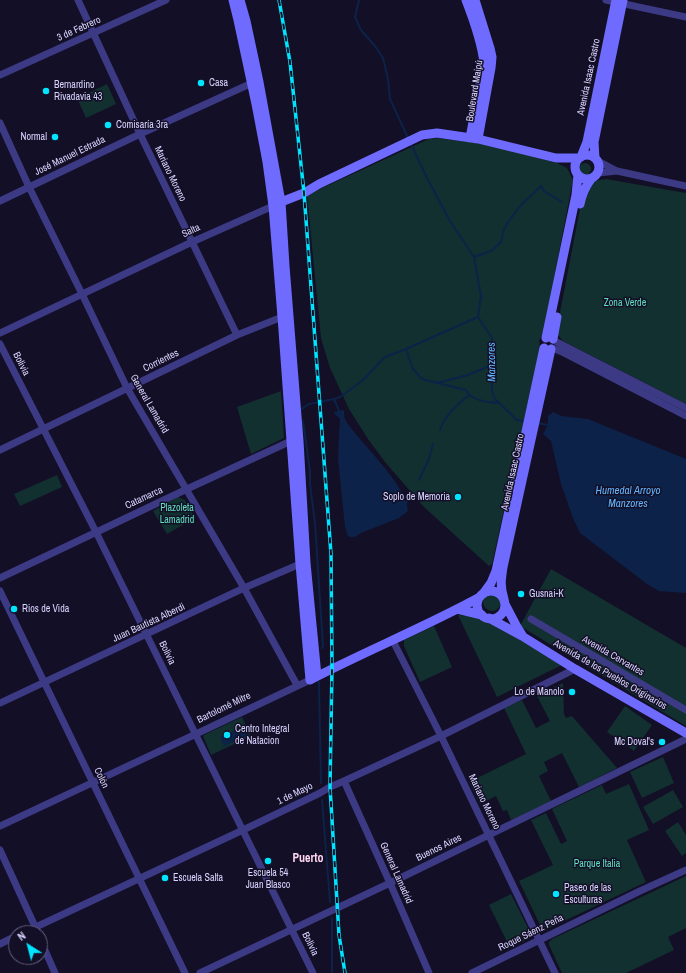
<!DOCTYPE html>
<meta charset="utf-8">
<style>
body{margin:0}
#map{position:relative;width:686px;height:973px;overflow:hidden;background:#130f26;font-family:"Archivo Narrow",sans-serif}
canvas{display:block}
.north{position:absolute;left:8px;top:925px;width:40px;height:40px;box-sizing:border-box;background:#130f26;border:1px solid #625e7d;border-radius:50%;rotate:324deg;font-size:11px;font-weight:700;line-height:16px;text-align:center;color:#d9d4ff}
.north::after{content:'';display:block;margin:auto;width:14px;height:18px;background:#00e5ff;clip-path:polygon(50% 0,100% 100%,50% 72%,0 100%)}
</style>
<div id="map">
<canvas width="686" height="973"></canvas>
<div class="north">N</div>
</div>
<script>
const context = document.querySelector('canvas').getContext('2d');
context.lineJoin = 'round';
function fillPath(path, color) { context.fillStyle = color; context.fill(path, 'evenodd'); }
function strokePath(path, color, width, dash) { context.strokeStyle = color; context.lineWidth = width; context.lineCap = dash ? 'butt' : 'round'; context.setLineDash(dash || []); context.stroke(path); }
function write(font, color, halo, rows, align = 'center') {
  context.font = font + ' "Archivo Narrow",sans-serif'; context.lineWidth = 3; context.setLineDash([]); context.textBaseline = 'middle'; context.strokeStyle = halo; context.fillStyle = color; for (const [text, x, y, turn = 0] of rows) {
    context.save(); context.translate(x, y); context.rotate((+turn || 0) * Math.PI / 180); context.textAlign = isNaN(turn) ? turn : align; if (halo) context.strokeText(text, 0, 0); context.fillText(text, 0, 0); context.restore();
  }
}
const green = new Path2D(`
 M107,84L116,104L86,118L77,98Z
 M438,138L476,143L520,153L557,163L567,168L573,180L543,334L539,341L540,347L492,564L489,566L424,507L385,462L368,439L349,409L330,368L321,338L307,195L429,139Z
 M579 169a6 6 0 1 1 12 0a6 6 0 1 1-12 0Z
 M606,179L686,193V404L563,341L558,335L557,328L582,198L594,181Z
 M281,391L284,438L251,454L237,407Z
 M57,475L62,487L20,506L14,494Z
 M178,497L185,500L195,518L167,534L153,511Z
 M551,569L686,648V726L520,626Z
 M483 602a9 9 0 1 1 18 0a9 9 0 1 1-18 0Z
 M458,615L472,616L488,621L562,665L497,697Z
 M434,626L452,667L420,682L404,646V640Z
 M563,683L564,714L566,718L572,716L617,768L579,787L562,753L544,762L548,771L539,776L551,801L511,820L507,810L503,811L496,796L480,804L469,782L526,754L504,708L522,700L536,728L550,721L537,696Z
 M625,706L652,725L634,751L607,732Z
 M242,717L251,736L211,755L203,736L204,735Z
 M663,757L674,783L642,798L630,772Z
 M629,784L649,830L627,840L646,882L543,931L519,881L553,865L531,820L546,813L561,844L567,841L552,809L602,785L606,794Z
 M673,790L683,807L653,824L643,807Z
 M678,822L686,835V853L682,856L665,831Z
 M686,876V928L668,937L674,950L626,973H562L549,945V942L552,939Z
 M511,894L530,932L531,936L529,938L510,948L489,905Z`);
const water = new Path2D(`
 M344,410C344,413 344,416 345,419C347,424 356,434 360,439C375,457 406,488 408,511L399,518L361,533C357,536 353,539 348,536L345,527L338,459L339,433L340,423V419L334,413V412Z
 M553,412L561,416L588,419L686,459V593L659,591L647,584L580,533L573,518L561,484L551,441L543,434L548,425V416Z
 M245,726L249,735L224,746L220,737Z`);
const stream = new Path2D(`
 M359,0L355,17L361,30L375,46L383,58L388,79L390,99L408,138
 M411,144L427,178L450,221L474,257L481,296L478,317L492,338V391L495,399L517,420L525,421
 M474,257L491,251L501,242L504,229L509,221L520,206L541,186L544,191L562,202
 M406,349L478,317
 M438,383L466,390L469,394
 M334,399L340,413
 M300,410L309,404L334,399L340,397L362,381L385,357L406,349L413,369L422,379L437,383L468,375L492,365
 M303,421L310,471V484L315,523L323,646L322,648
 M537,423L548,425L550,427
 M440,430C444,416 458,404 469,395C481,402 486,402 499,403
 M419,480L429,459L433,444
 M405,503H406L409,496
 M319,682L321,783
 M322,800L330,902
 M332,918V973`);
const street = new Path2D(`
 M78,0L140,134L237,335
 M606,0L686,17
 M0,75L166,0
 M0,123L29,187L82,294L127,388L244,588L297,685
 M598,161L617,171L686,186
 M598,173L617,171
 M0,201L140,134L252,83H255
 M0,333L192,242L273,206
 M553,340L686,408
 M0,344L96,532L313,973
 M552,348L555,349L562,352L686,416
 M0,450L237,335L282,317L287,318
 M0,578L187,489L291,441H295
 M0,591L185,973
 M531,619L686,710
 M393,641L441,736L555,973
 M0,703L244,588L300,564L304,563
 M344,781L390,883L429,973
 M0,826L196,734L310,680
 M0,850L38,933
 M23,933L243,830L320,793L330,787L344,781L441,736L575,669
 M40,939L55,973
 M0,944L16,936
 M200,973L390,883L686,739
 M472,973L640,891L686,870`);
const secondary = new Path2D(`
 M233,0L238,20L256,104L267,162L273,206L282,317L300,564L310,680C366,651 425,627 480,597
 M240,0L246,21L259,82L281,202L285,266L299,441L306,563L317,676
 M466,0C473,18 482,44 484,63L470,138
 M475,0L490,48L492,57L491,68L478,139
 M575 167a12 12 0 1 1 24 0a12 12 0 1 1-24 0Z
 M581,157L587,142L616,0
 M595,158L594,142L623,0
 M276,204L304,193L319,184L422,135L437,133L478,139L556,158H579
 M580,204C582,194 585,187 591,179
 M546,338L576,195L578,175
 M553,339L557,317
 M477 605a14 14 0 1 1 28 0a14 14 0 1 1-28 0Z
 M483,594L491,583L496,571L544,348
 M504,599C500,586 501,580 503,567L551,349
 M505,604L517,627L522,635
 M457,609L482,615
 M489,618L522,636L575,669L686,733`);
const rail = new Path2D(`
 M279,0L290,62L304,193L331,554L332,668L330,787L339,935L345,973`);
const markers = [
 [201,83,4,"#00e5ff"],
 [46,91,4,"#00e5ff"],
 [108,125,4,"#00e5ff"],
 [55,137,4,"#00e5ff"],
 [458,497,4,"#00e5ff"],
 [521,594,4,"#00e5ff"],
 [14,609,4,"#00e5ff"],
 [572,692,4,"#00e5ff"],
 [227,735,4,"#00e5ff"],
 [662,742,4,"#00e5ff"],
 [268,861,4,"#00e5ff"],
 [165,878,4,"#00e5ff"],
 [556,894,4,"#00e5ff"]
];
const streetNames = [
 ["3 de Febrero",79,29,-24],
 ["Avenida Isaac Castro",589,77,-78],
 ["Boulevard Maipú",475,91,-81],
 ["José Manuel Estrada",70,156,-26],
 ["Mariano Moreno",170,174,64],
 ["Salta",191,231,-25],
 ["Corrientes",161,361,-26],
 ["Bolivia",21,364,63],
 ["General Lamadrid",149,404,60],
 ["Avenida Isaac Castro",513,472,-78],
 ["Catamarca",144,498,-25],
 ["Juan Bautista Alberdi",149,623,-25],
 ["Bolivia",167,653,64],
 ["Avenida Cervantes",613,656,30],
 ["Avenida de los Pueblos Originarios",610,675,30],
 ["Bartolomé Mitre",224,708,-26],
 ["Colón",101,778,64],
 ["1 de Mayo",295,794,-26],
 ["Mariano Moreno",484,802,64],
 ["Buenos Aires",439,848,-26],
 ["General Lamadrid",396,873,66],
 ["Roque Sáenz Peña",531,933,-26],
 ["Bolivia",310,944,64]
];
const poiNames = [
 ["Casa",209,83],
 ["Bernardino",54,85],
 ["Rivadavia 43",54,97],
 ["Comisaría 3ra",116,125],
 ["Normal",47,137,"right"],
 ["Soplo de Memoria",450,497,"right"],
 ["Gusnai-K",529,594],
 ["Rios de Vida",22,609],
 ["Lo de Manolo",564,692,"right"],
 ["Centro Integral",235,729],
 ["de Natacion",235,741],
 ["Mc Doval's",654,742,"right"],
 ["Escuela 54",268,873,"center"],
 ["Juan Blasco",268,885,"center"],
 ["Escuela Salta",173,878],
 ["Paseo de las",564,888],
 ["Esculturas",564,900]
];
const parkNames = [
 ["Zona Verde",625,303],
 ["Plazoleta",177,508],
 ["Lamadrid",177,520],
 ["Parque Italia",597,864]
];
const waterNames = [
 ["Manzores",492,362,-91],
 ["Humedal Arroyo",628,491],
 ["Manzores",628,504]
];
const quarterNames = [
 ["Puerto",308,859]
];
fillPath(green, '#12302f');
fillPath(water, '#0c2248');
strokePath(stream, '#0c2248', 2);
strokePath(street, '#3d3a85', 7);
strokePath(secondary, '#6f6bff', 9);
strokePath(rail, '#00e5ff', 3.5);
strokePath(rail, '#130f26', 2, [6]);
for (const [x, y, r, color] of markers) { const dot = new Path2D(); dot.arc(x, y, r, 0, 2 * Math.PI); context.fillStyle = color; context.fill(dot); strokePath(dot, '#130f26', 1.5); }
write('10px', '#d9d4ff', '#130f26', streetNames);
write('10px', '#d9d4ff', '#130f26', poiNames, 'left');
write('10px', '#5fe0c0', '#130f26', parkNames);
write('italic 11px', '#62b6ff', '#130f26', waterNames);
write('bold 12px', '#ffd6f0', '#130f26', quarterNames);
</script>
